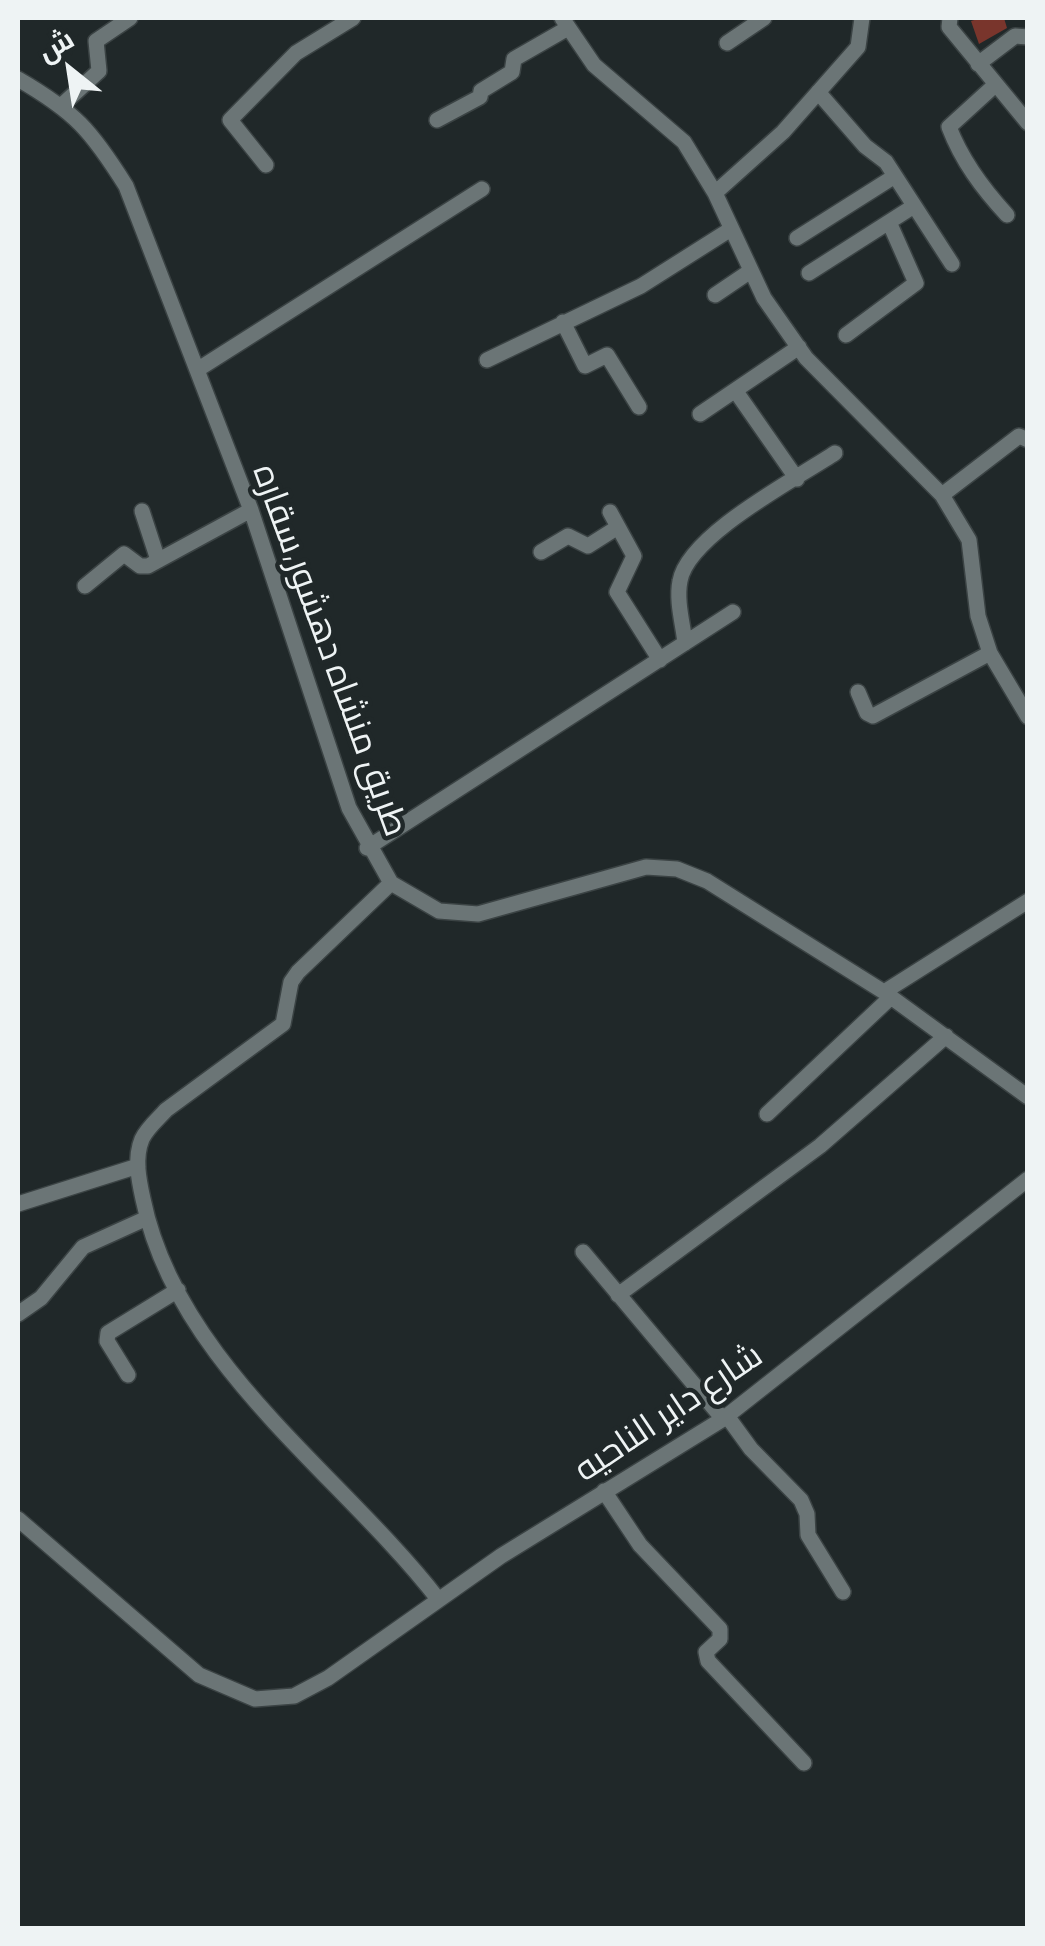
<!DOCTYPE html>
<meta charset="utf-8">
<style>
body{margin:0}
#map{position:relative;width:1045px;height:1946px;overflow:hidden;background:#202829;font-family:Barlow,Cairo,sans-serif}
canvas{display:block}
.frame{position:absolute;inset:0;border:20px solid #eef3f4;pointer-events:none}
.north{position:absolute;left:20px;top:20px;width:100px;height:100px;-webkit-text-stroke:8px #202829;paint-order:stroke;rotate:330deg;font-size:28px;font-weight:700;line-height:40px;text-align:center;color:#eef3f4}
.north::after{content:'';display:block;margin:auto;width:35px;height:45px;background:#eef3f4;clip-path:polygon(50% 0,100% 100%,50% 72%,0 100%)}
</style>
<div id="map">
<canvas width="1045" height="1946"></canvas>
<div class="frame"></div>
<div class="north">ش</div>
</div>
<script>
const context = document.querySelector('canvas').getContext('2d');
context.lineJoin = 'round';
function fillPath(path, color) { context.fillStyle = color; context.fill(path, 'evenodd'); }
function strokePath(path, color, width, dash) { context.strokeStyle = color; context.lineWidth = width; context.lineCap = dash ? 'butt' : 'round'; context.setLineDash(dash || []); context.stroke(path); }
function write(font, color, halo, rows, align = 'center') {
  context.font = font + ' Barlow,Cairo,sans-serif'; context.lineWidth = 9; context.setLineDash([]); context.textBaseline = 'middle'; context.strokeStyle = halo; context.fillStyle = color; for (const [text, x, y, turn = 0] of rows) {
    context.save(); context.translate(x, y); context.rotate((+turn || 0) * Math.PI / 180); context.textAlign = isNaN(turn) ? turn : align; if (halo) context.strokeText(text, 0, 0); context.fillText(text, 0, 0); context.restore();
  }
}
const building = new Path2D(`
 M981,18H1004L1007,28L979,44L971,21Z`);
const minor = new Path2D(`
 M562,18L594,65L684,142L715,193L764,298L806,358L942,495L969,540L978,616L990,653L1028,717
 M950,18L949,27L1028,123
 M727,43L764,18
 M978,64L1015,36L1028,37
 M18,79C75,112 91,130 126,186L251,510L349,808L391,883L439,911L478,914L646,867L677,869L707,881L884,992L1028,1097
 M995,85L949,127C962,161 982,188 1007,215
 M818,92L865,146L886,162L952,264
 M62,105L99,71L96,41L130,18
 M437,120L480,97L481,91L512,72L514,59L568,28
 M266,165L230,120L296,53L353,18
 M715,193L783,132L858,47L862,18
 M797,238L895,176
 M809,273L914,206
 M715,295L749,272
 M563,322L585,366L607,355L639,407
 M846,335L916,283L889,222
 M487,360L641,286L731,229
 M197,370L482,189
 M737,393L797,479
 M700,414L799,347
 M942,495L1019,436L1028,440
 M142,511L158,560
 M610,512L634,556L617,592L660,660
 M541,552L568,536L588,546L618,527
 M85,586L124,554L140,566H148L251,510
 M685,643C683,624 676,601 680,581C688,535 796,479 835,453
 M858,692L867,713L873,716L990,653
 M367,848L733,612
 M391,883L298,972L291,982L283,1024L166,1110C158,1119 147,1128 142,1139C134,1158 139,1181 143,1199C176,1363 342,1475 438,1599
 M884,992L1028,901
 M767,1114L891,997
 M18,1204L138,1166
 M583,1252L723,1419
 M618,1295L820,1146L946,1036
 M18,1314L41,1298L83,1247L147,1218
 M128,1375L107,1341L108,1333L178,1290
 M727,1416L751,1449L801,1500L807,1514L808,1535L843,1592
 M604,1491L640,1545L720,1629V1639L706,1652L708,1661L804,1763
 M18,1519L199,1675L255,1699L294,1696L328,1678L501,1556L723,1419L1028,1179`);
const streetNames = [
 ["طريق منشاه دهشور,سقاره",331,650,70],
 ["شارع داير الناحيه",668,1412,-34]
];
fillPath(building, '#79352c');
strokePath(minor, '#3b4344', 18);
strokePath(minor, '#6b7576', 15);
write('35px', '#eef3f4', '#202829', streetNames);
</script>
